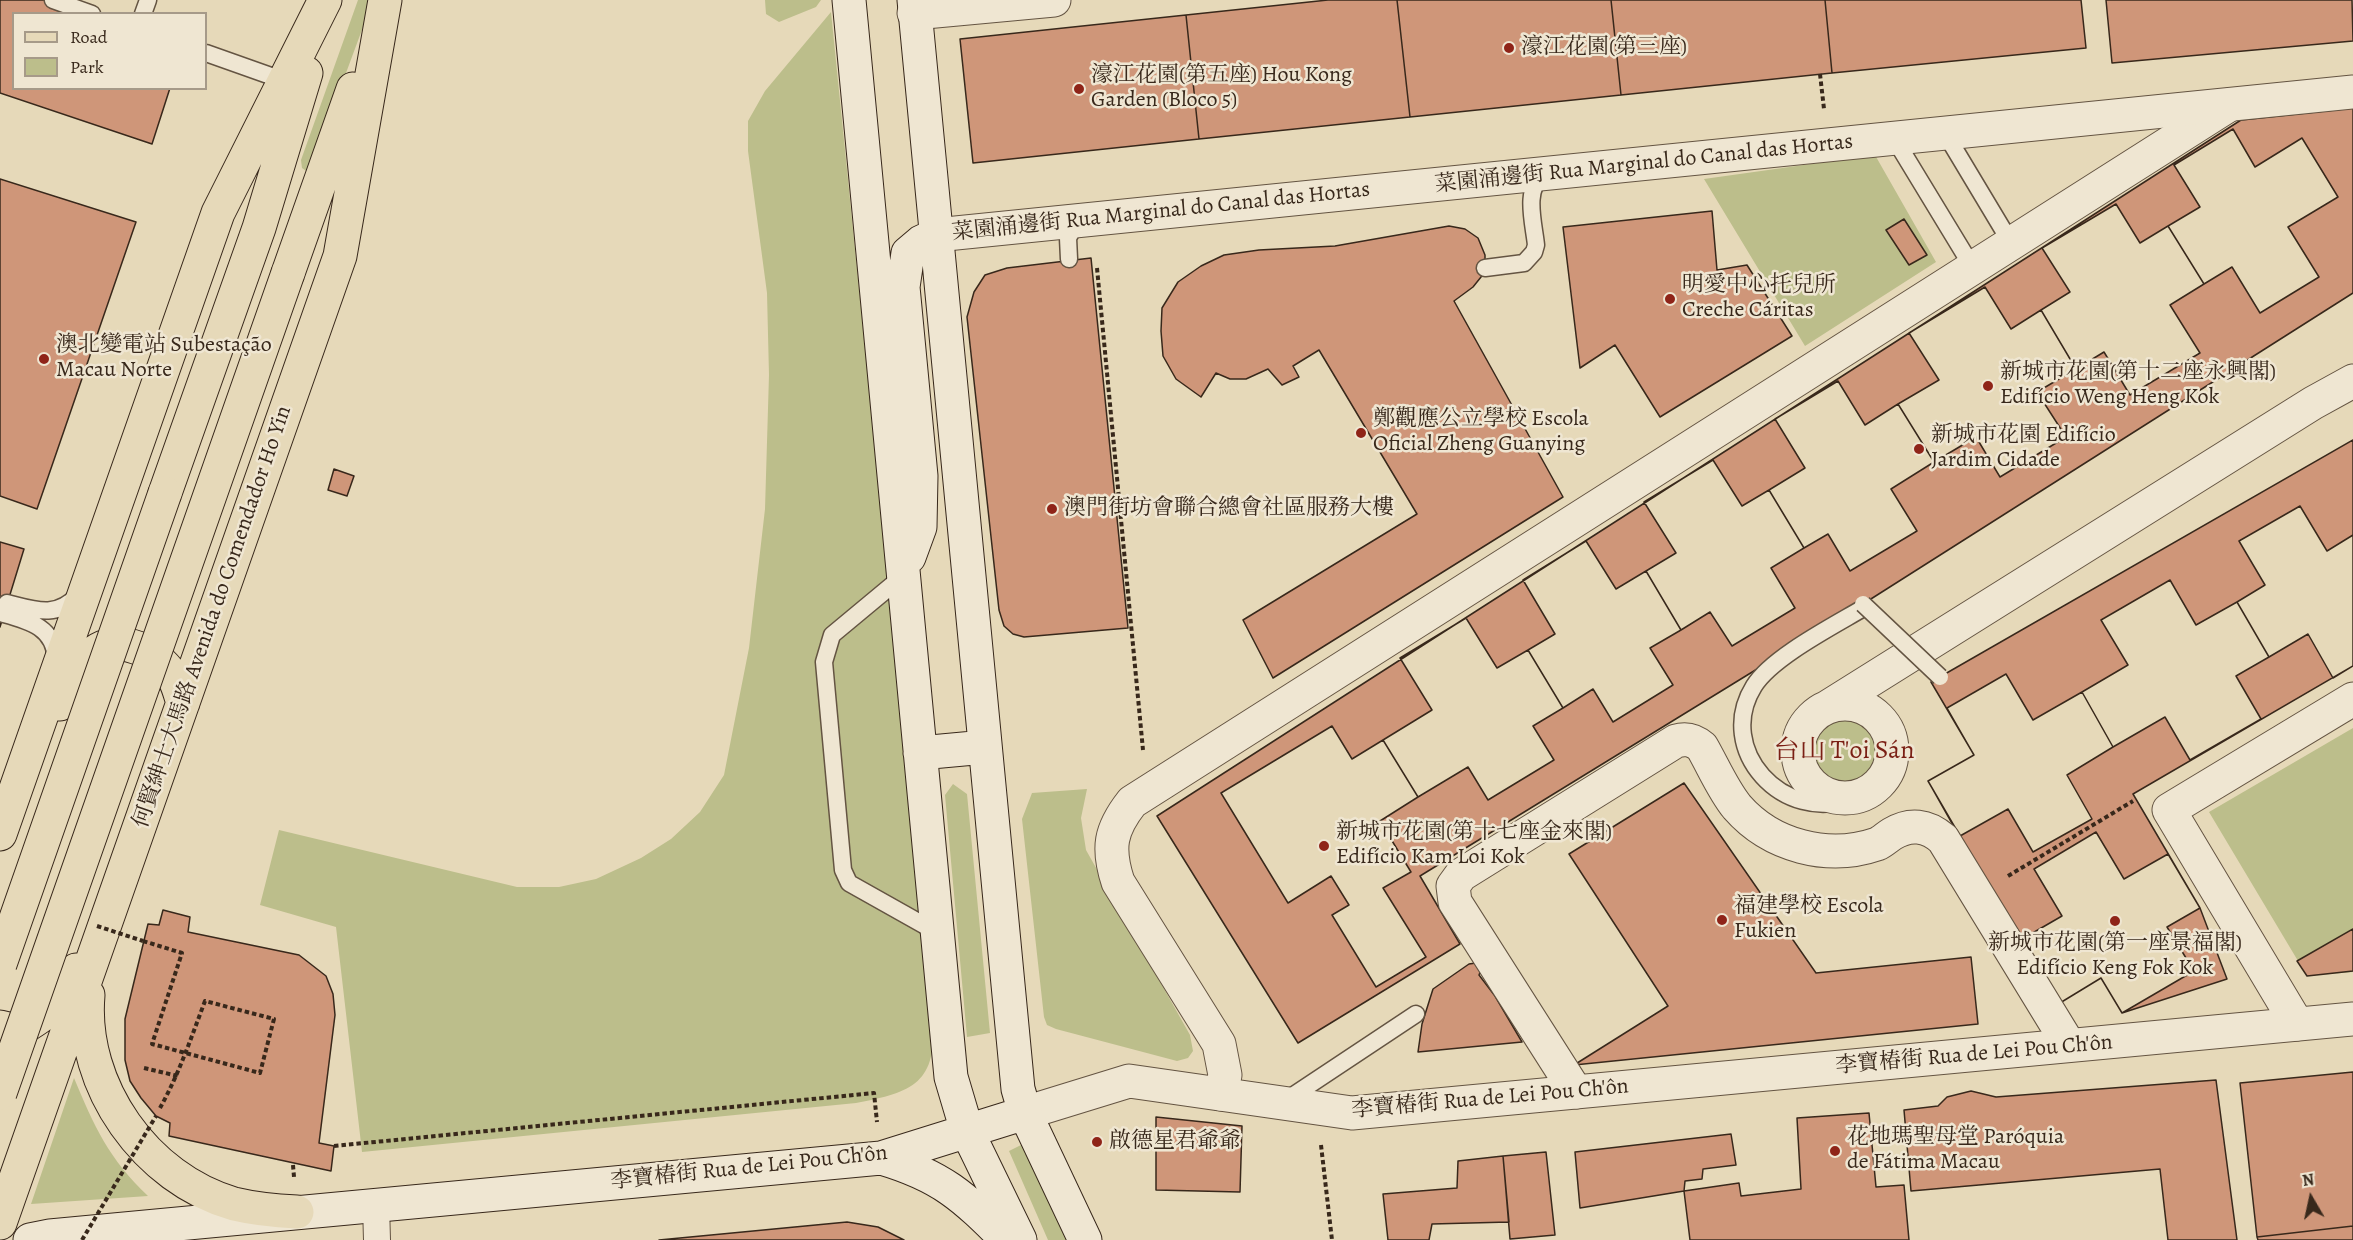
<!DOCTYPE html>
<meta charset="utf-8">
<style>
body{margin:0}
#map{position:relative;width:2353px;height:1240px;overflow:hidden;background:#e6d9b9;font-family:Alegreya,serif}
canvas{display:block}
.legend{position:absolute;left:12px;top:12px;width:195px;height:78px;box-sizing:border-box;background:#efe6d2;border:2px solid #a69a89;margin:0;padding:8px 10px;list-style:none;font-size:18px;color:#38281b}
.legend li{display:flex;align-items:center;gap:12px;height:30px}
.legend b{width:30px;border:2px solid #a69a89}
.north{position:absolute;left:2281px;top:1168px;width:60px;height:60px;-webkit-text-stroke:4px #efe6d2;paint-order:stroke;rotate:351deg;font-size:16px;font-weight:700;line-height:24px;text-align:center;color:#38281b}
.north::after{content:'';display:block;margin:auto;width:21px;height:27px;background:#38281b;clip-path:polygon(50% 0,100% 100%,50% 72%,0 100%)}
</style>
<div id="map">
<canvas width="2353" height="1240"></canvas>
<ul class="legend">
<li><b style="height:8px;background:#e6d9b9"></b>Road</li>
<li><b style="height:16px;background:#bcbe8b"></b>Park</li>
</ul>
<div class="north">N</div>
</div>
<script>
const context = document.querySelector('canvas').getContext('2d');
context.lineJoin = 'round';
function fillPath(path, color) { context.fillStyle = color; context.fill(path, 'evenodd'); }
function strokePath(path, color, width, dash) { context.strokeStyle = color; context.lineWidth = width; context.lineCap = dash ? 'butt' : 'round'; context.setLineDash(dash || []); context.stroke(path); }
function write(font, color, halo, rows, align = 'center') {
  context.font = font + ' Alegreya,"Noto Serif SC",serif'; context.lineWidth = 5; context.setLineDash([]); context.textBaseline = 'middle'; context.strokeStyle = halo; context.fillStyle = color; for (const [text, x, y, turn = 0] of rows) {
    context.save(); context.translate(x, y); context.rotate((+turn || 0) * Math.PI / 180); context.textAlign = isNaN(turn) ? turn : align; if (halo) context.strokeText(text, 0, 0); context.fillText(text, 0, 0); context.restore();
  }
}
const green = new Path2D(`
 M358,0H373L309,173L302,168L301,160Z
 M765,0H821L816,7L779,22L766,14Z
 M831,12L933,1019C937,1083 914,1092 856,1103L362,1152L336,927L260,905L279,830L517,887H559L596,879L641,858L671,839L700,812L724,775L749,648L765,509L769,375L767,293L748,151V121L765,91Z
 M1875,155L1936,262L1805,346L1704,179Z
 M1802 751a42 42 0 1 1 84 0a42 42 0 1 1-84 0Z
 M2353,728V972L2307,976L2209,812Z
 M953,784L967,794L990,1033L967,1037L945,795Z
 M1087,789L1081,818L1086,850L1190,1035L1193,1051L1188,1058L1177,1061L1056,1029L1047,1025L1044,1017L1022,819L1032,793Z
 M74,1078C94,1126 109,1159 148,1196L31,1204Z
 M1033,1139L1077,1240H1048L1009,1151Z`);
const building = new Path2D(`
 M0,0H51L80,14H14V88H170L152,144L0,93Z
 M1328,0H1397L1410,117L1199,139L1186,15Z
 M1397,0H1611L1621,95L1410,117Z
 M1611,0H1825L1832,73L1621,95Z
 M1825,0H2081L2086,48L1832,73Z
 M2106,0H2352L2353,41L2112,63Z
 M1186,15L1199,139L973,163L960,39Z
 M2353,108V293L1863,604L1420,876L1460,944L1298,1043L1157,816L2241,120Z
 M2233,129L2255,167L2302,138L2338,197L2288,227L2319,277L2260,313L2232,267L2204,284L2168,226L2200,207L2174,165Z
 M0,179L136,222L37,509L0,496Z
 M2116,204L2140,243L2168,226L2204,284L2170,305L2200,353L2130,395L2104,352L2076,369L2041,310L2070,292L2042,248Z
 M1712,211L1717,270L1747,265L1792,336L1660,417L1615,345L1580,368L1563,227Z
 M1904,219L1927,255L1909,265L1886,230Z
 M1449,226L1465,229L1478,238L1485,255V272L1473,287L1454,301L1563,497L1273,678L1243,620L1417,514L1319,350L1293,366L1299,377L1282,385L1268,369L1246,379H1230L1216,373L1201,397L1176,379L1163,356L1161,331L1162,308L1178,282L1201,266L1224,255L1259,250L1335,246Z
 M1091,258L1128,628L1024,637L1013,634L1004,626L999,610L967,317L974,292L985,275L1007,268Z
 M1985,287L2011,329L2041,310L2076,369L2037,392L2066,437L2000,477L1976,437L1934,462L1898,404L1939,380L1909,333Z
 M1838,381L1865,425L1898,404L1934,462L1891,489L1917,531L1850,571L1828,534L1804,548L1769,490L1805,468L1775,419Z
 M2353,440V666L2133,794L2200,908L2227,979L2122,1013L2101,978L2055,1006L1928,781L1974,755L1931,682Z
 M1713,460L1742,506L1769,490L1804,548L1771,568L1795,608L1732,646L1710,612L1681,630L1646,571L1676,553L1644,502Z
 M334,469L354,476L347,496L328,490Z
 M2300,506L2327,551L2353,535V666L2333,678L2308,634L2269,657L2237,602L2265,585L2239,541Z
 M1586,541L1616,589L1646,571L1681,630L1650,648L1673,685L1613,722L1593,689L1563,708L1528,650L1555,634L1523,580Z
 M0,542L24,549L0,627Z
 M2170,580L2196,625L2237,602L2269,657L2236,676L2261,719L2190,760L2165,717L2113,747L2082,692L2128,665L2101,620Z
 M1466,618L1497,668L1528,650L1563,708L1533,726L1554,760L1488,800L1468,767L1418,797L1383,740L1432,710L1400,658Z
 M2006,674L2033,720L2082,692L2113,747L2067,775L2092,819L2033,852L2008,809L1960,836L1928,781L1974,755L1947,708Z
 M1332,726L1352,759L1383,740L1418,797L1380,821L1411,872L1383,888L1426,957L1376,987L1332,915L1349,905L1331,876L1288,903L1221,793Z
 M1684,783L1816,973L1971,957L1978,1024L1574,1065L1668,1006L1569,854Z
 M2096,832L2124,879L2168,854L2200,908L2167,927L2194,971L2122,1013L2101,978L2055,1006L2017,942L2062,916L2034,869Z
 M163,910L190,917L188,932L299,955L326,976L333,994L335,1015L319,1143L334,1146L331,1171L169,1136L170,1123L156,1116L141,1098L130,1081L125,1060V1019L148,924L159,925Z
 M2353,929V971L2307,976L2297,961Z
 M1476,963L1481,970L1479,975L1495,996L1522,1042L1418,1052L1422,1024L1433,989L1469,964Z
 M2353,1072V1226L2257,1237L2240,1083Z
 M2216,1080L2237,1240H2168L2160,1169L1911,1191L1904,1110L1938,1106L1947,1097L1971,1091L1996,1097Z
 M1869,1113L1876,1187L1904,1185L1909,1240H1690L1684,1191L1739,1183L1741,1196L1801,1189L1797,1118Z
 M1156,1117L1242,1126L1240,1192L1156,1190Z
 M1731,1134L1736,1165L1703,1169L1702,1179L1685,1181L1684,1191L1580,1208L1575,1152Z
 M1546,1152L1555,1235L1510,1239L1503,1156Z
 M1503,1156L1509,1222L1432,1224L1429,1240H1388L1383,1194L1457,1188L1458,1161Z
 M847,1222L878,1227L904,1240H659Z
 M2353,1226V1240H2258L2257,1237Z`);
const path = new Path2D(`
 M1820,74L1824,109
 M1097,268L1143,750
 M2008,876L2133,801
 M143,941L182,953L152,1044L260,1073L274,1019L205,1001C191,1038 179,1074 160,1108
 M144,1068L178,1076
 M1321,1145L1332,1240
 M334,1146L874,1093L877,1122
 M293,1165L294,1177`);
const service = new Path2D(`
 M53,0L92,14
 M143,14L148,0
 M206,53L285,81
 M1945,133L2011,243
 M1894,138L1973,268
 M1069,259L1068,238L1077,221
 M1485,268L1524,263L1534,252L1536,245C1534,224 1523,188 1544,175
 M903,576L832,635L824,662L843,870L849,883L938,933
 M7,603C35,610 56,619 78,595
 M4,614C30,621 55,628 56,660
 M1852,798C1784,825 1714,750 1754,686C1772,657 1835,625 1865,607
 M1285,1101L1416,1014`);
const pedestrian = new Path2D(`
 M376,1205L377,1240`);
const minor = new Path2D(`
 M914,13L1054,0
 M1798 751a47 47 0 1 1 94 0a47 47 0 1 1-94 0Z
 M1826,708L2313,403L2353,381
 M2297,1024L2169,810L2353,699
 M1576,1092L1455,902L1453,886L1461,875L1676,741C1686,738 1694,740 1702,747C1713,766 1723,790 1737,807C1771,846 1828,861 1877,844C1882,842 1887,837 1892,834C1910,823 1927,825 1943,839L2069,1045
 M1221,1094L1225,1075L1219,1044L1118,882C1107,848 1110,830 1132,802L2229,105`);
const tertiary = new Path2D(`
 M936,235L2353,92
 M1025,1113L1129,1081L1352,1113L2353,1019`);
const secondary = new Path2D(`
 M849,0L951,1077L967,1131L1020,1240
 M914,0L1018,1089L1025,1113L1085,1240
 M909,557L920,527L921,476L903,287L908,253L921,242L936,235
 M920,753L985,747
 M881,1158C942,1176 963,1196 1007,1240
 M30,1240L50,1236L881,1158L1025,1113`);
const primary = new Path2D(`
 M288,273L353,89
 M165,493L259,228L306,73
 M60,704C69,687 78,664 93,653C121,632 156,652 173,677C178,684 180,694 183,703
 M0,834L218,213L325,0
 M88,995C80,1086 146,1179 234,1204C255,1209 275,1211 297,1212
 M0,1027L17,1031C51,1012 57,1004 76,970
 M0,1223L340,256L385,0`);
const pathBridge = new Path2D(`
 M97,926L143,941
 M82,1240L156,1116`);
const serviceBridge = new Path2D(`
 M1863,604L1940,677`);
const primaryBridge = new Path2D(`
 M0,964L165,493
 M0,1093L288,273`);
const markers = [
 [1509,48,6,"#8f2418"],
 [1079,89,6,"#8f2418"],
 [1670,299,6,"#8f2418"],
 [44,359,6,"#8f2418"],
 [1988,386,6,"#8f2418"],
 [1361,433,6,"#8f2418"],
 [1919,449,6,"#8f2418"],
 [1052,509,6,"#8f2418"],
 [1324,846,6,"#8f2418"],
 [1722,920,6,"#8f2418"],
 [2115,921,6,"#8f2418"],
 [1097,1142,6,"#8f2418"],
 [1835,1151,6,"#8f2418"]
];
const poiNames = [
 ["濠江花園(第三座)",1521,48],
 ["濠江花園(第五座) Hou Kong",1091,76],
 ["Garden (Bloco 5)",1091,101],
 ["明愛中心托兒所",1682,286],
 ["Creche Cáritas",1682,311],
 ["澳北變電站 Subestação",56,346],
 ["Macau Norte",56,371],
 ["新城市花園(第十二座永興閣)",2000,373],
 ["Edifício Weng Heng Kok",2000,398],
 ["鄭觀應公立學校 Escola",1373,420],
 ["Oficial Zheng Guanying",1373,445],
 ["新城市花園 Edifício",1931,436],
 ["Jardim Cidade",1931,461],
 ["澳門街坊會聯合總會社區服務大樓",1064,509],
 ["新城市花園(第十七座金來閣)",1336,833],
 ["Edifício Kam Loi Kok",1336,858],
 ["福建學校 Escola",1734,907],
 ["Fukien",1734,932],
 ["新城市花園(第一座景福閣)",2115,944,"center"],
 ["Edifício Keng Fok Kok",2115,969,"center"],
 ["花地瑪聖母堂 Paróquia",1847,1138],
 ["de Fátima Macau",1847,1163],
 ["啟德星君爺爺",1109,1142]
];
const streetNames = [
 ["菜園涌邊街 Rua Marginal do Canal das Hortas",1644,164,-6],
 ["菜園涌邊街 Rua Marginal do Canal das Hortas",1161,212,-6],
 ["何賢紳士大馬路 Avenida do Comendador Ho Yin",213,617,-71],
 ["李寶椿街 Rua de Lei Pou Ch'ôn",1974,1055,-5],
 ["李寶椿街 Rua de Lei Pou Ch'ôn",1490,1099,-5],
 ["李寶椿街 Rua de Lei Pou Ch'ôn",749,1168,-6]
];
const quarterNames = [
 ["台山 T'oi Sán",1844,752]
];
fillPath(green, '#bcbe8b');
fillPath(building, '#cf9679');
strokePath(building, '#38281b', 1.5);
strokePath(service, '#645442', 19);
strokePath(pedestrian, '#645442', 28);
strokePath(minor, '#645442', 35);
strokePath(tertiary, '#645442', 35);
strokePath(secondary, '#38281b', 35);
strokePath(primary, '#38281b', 35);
strokePath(path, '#38281b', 4, [4.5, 3]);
strokePath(service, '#efe6d2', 16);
strokePath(pedestrian, '#efe6d2', 26);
strokePath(minor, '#efe6d2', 33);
strokePath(tertiary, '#efe6d2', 33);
strokePath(secondary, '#efe6d2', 33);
strokePath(primary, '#e6d9b9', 33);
strokePath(serviceBridge, '#645442', 19, []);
strokePath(primaryBridge, '#38281b', 35, []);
strokePath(pathBridge, '#38281b', 4, [4.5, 3]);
strokePath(serviceBridge, '#efe6d2', 16);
strokePath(primaryBridge, '#e6d9b9', 33);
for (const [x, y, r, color] of markers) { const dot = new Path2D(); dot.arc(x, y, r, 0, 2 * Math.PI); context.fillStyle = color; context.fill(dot); strokePath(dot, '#efe6d2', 2); }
write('22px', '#38281b', '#efe6d2', poiNames, 'left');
write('22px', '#38281b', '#efe6d2', streetNames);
write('26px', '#7a1f14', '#efe6d2', quarterNames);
</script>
